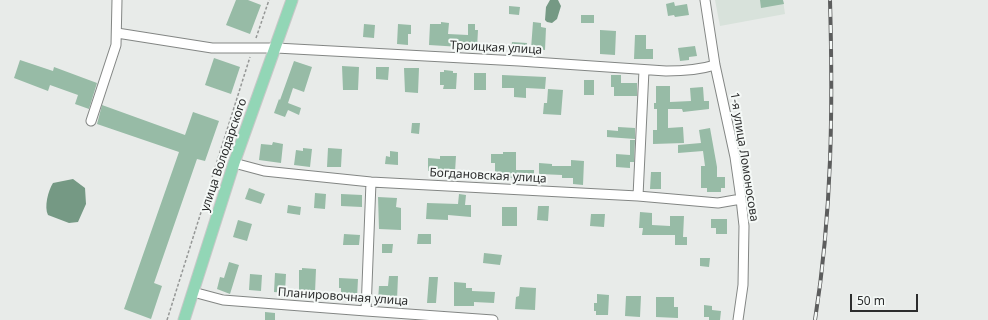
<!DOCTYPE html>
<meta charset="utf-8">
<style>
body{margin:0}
#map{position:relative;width:988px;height:320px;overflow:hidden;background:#e8ebe9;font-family:"Noto Sans",sans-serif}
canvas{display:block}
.scale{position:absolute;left:850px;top:294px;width:68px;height:18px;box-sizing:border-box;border:2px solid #2c2d2d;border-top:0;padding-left:5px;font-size:12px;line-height:14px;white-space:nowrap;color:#2c2d2d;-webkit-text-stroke:3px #f5f9f7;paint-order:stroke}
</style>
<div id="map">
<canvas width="988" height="320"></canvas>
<div class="scale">50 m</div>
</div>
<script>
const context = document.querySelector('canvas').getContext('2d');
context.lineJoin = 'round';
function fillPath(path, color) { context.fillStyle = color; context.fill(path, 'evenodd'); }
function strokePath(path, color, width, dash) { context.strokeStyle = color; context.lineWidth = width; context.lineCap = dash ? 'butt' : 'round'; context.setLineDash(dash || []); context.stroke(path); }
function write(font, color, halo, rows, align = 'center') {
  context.font = font + ' "Noto Sans",sans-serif'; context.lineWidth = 4; context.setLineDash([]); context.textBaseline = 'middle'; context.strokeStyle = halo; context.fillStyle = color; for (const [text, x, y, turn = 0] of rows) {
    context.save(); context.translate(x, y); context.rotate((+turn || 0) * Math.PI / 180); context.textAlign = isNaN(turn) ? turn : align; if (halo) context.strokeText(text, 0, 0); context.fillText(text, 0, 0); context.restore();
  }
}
const built = new Path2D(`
 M715,0H783L785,14L720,26Z`);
const water = new Path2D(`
 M550,0H558L561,6L557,19L552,23L547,22L545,20L546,7Z
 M73,179L85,188L86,204L78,222L69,223L48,215C44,207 48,191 53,183Z`);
const building = new Path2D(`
 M236,0H248L261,5L250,34L226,25Z
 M760,0H783L784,4L761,8Z
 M674,2L675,6L687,4L689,15L675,17L674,15L668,16L666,4Z
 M509,6L520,7L519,15L509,14Z
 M581,15H594V23H581Z
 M441,22L449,23L448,34L468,35V24H475V30H478L477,48L429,45L430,24H441Z
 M533,22L541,23V27L546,28L545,50L531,49Z
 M364,24L375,25L374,38L363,37Z
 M398,24L411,25V34H408V45L397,44Z
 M600,30L616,31L615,55L600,54Z
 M635,35H646V49H653V59H634Z
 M512,42L527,43L526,53L511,51Z
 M695,46L697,56L689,57V60L680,61L678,48Z
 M214,58L240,67L231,94L205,85Z
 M20,60L53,71L54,67L97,83L89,109L75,104L78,95L50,85L48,91L14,78Z
 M294,61L312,67L304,92L293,88L288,103L301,108L299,115L288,110L285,117L274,113L279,99L280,100Z
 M342,66L359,67L358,90H343Z
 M376,67H389L388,80L376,79Z
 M404,68H419L418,93L405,92Z
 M444,70L453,71V73H457L456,89H443L444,85H440V72H444Z
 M474,73H486V90H474Z
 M502,75L546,77L545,89L526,88V98L514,97V88H502Z
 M611,75H621V83H637V96H614V87H611Z
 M584,80H594V95H584Z
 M656,86H670V102L691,101L690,88L703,87L704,101H709V109L683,112L682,109H668V128L683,127L684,143L653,144V130H657V109H654V103H656Z
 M548,89L563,90L561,115L543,114L544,103H547Z
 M102,105L185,135L193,112L219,121L205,161L197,159L154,283L162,286L151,319L124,309L179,152L97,124Z
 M412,123H420L419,134L411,133Z
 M618,127L635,128V139L607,137V130L618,131Z
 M710,128L717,167V177H725V188H721V192H707V188H701V166H705L703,151L678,153V145L701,143L699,130Z
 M630,140H635L634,162H630V168L616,167V154L630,155Z
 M273,142L283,144L281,163L259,160L261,144L272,145Z
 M303,148L312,149L310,167L294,165L296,150L303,151Z
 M328,148L342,149L341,167H327Z
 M390,151L398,152V165L385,164L386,156L390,157Z
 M503,152H516V170H534V180H525V182H517V178H495V163H491V154H503Z
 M440,156H456L455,172L428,171V158L440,159Z
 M571,160L584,161L583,185L573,184V178H562V175L539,174V163L552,164V166H571Z
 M651,172H661V189H650Z
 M249,188L265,194L261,204L245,199Z
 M315,193L326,194L325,209L314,208Z
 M341,194L362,195V207L341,206Z
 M459,194L466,195L465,205H471V217L448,215V220L426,219L427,203L458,204Z
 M378,197L397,198L396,207L401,208V230L379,229Z
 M288,205L301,207L300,215L287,213Z
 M538,206H549L548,221L537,220Z
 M502,207H517V226H502Z
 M640,212L652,213V225L670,226V216H684L683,237H687V245H675V235H642L643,228H639Z
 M591,214H605L604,227L590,226Z
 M711,219H727V234H716V228H711Z
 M238,220L252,224L247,241L233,237Z
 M344,234L360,235L359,245H343Z
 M418,234H431V244H417Z
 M382,244H393L392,253H382Z
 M484,253L502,255L500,265L483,263Z
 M700,258H710L709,267L700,266Z
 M229,262L239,265L230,294L217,289L220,277L224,278Z
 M302,268L316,269L315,293L299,292V270H302Z
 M275,273L286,274L285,293L274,292Z
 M250,274L262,275L261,291L249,290Z
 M389,276H398L397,300H378L379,286H388Z
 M429,277H438L436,303H427Z
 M339,278L358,279L357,298L341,297V288H339Z
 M454,282L466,283V288H472V291L495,292L494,303L474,302V306H454Z
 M520,287L536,288L535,310L515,309L516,297L519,296Z
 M597,294L609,295L608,315H596V311H594V303H597Z
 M626,296H641L640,317L625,316Z
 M656,297H674V307H678V318L656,317Z
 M704,305L712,306V310L721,311L720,320H709V317H704Z
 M265,312L275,313V320H265Z`);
const path = new Path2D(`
 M256,38L269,0
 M167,320L250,57`);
const minor = new Path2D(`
 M705,0L715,65L735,157L741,199L744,226L743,285L738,320
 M117,33L212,48H276L519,61L666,71C683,71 699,70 715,65
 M91,121L116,45L117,0
 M234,163L264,171L371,182L638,196L718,203L741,199
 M638,196L644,70
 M193,292L223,300L366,311L493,320
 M366,311L371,182`);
const major = new Path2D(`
 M184,320L234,163L292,0`);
const rail = new Path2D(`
 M815,320C832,213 833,108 830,0`);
const streetNames = [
 ["Троицкая улица",496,48,3],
 ["улица Володарского",224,155,-71],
 ["1-я улица Ломоносова",744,157,81],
 ["Богдановская улица",488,176,3],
 ["Планировочная улица",343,297,4]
];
fillPath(built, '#d8e2db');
fillPath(water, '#759984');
fillPath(building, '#97bba6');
strokePath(minor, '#838684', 11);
strokePath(major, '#c8c8c8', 13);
strokePath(path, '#959796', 1.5, [3, 2]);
strokePath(minor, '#fff', 9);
strokePath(major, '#92d6b6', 11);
strokePath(rail, '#5c5d5d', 4);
strokePath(rail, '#f5f9f7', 2.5, [8]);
write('12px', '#2c2d2d', '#f5f9f7', streetNames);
</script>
